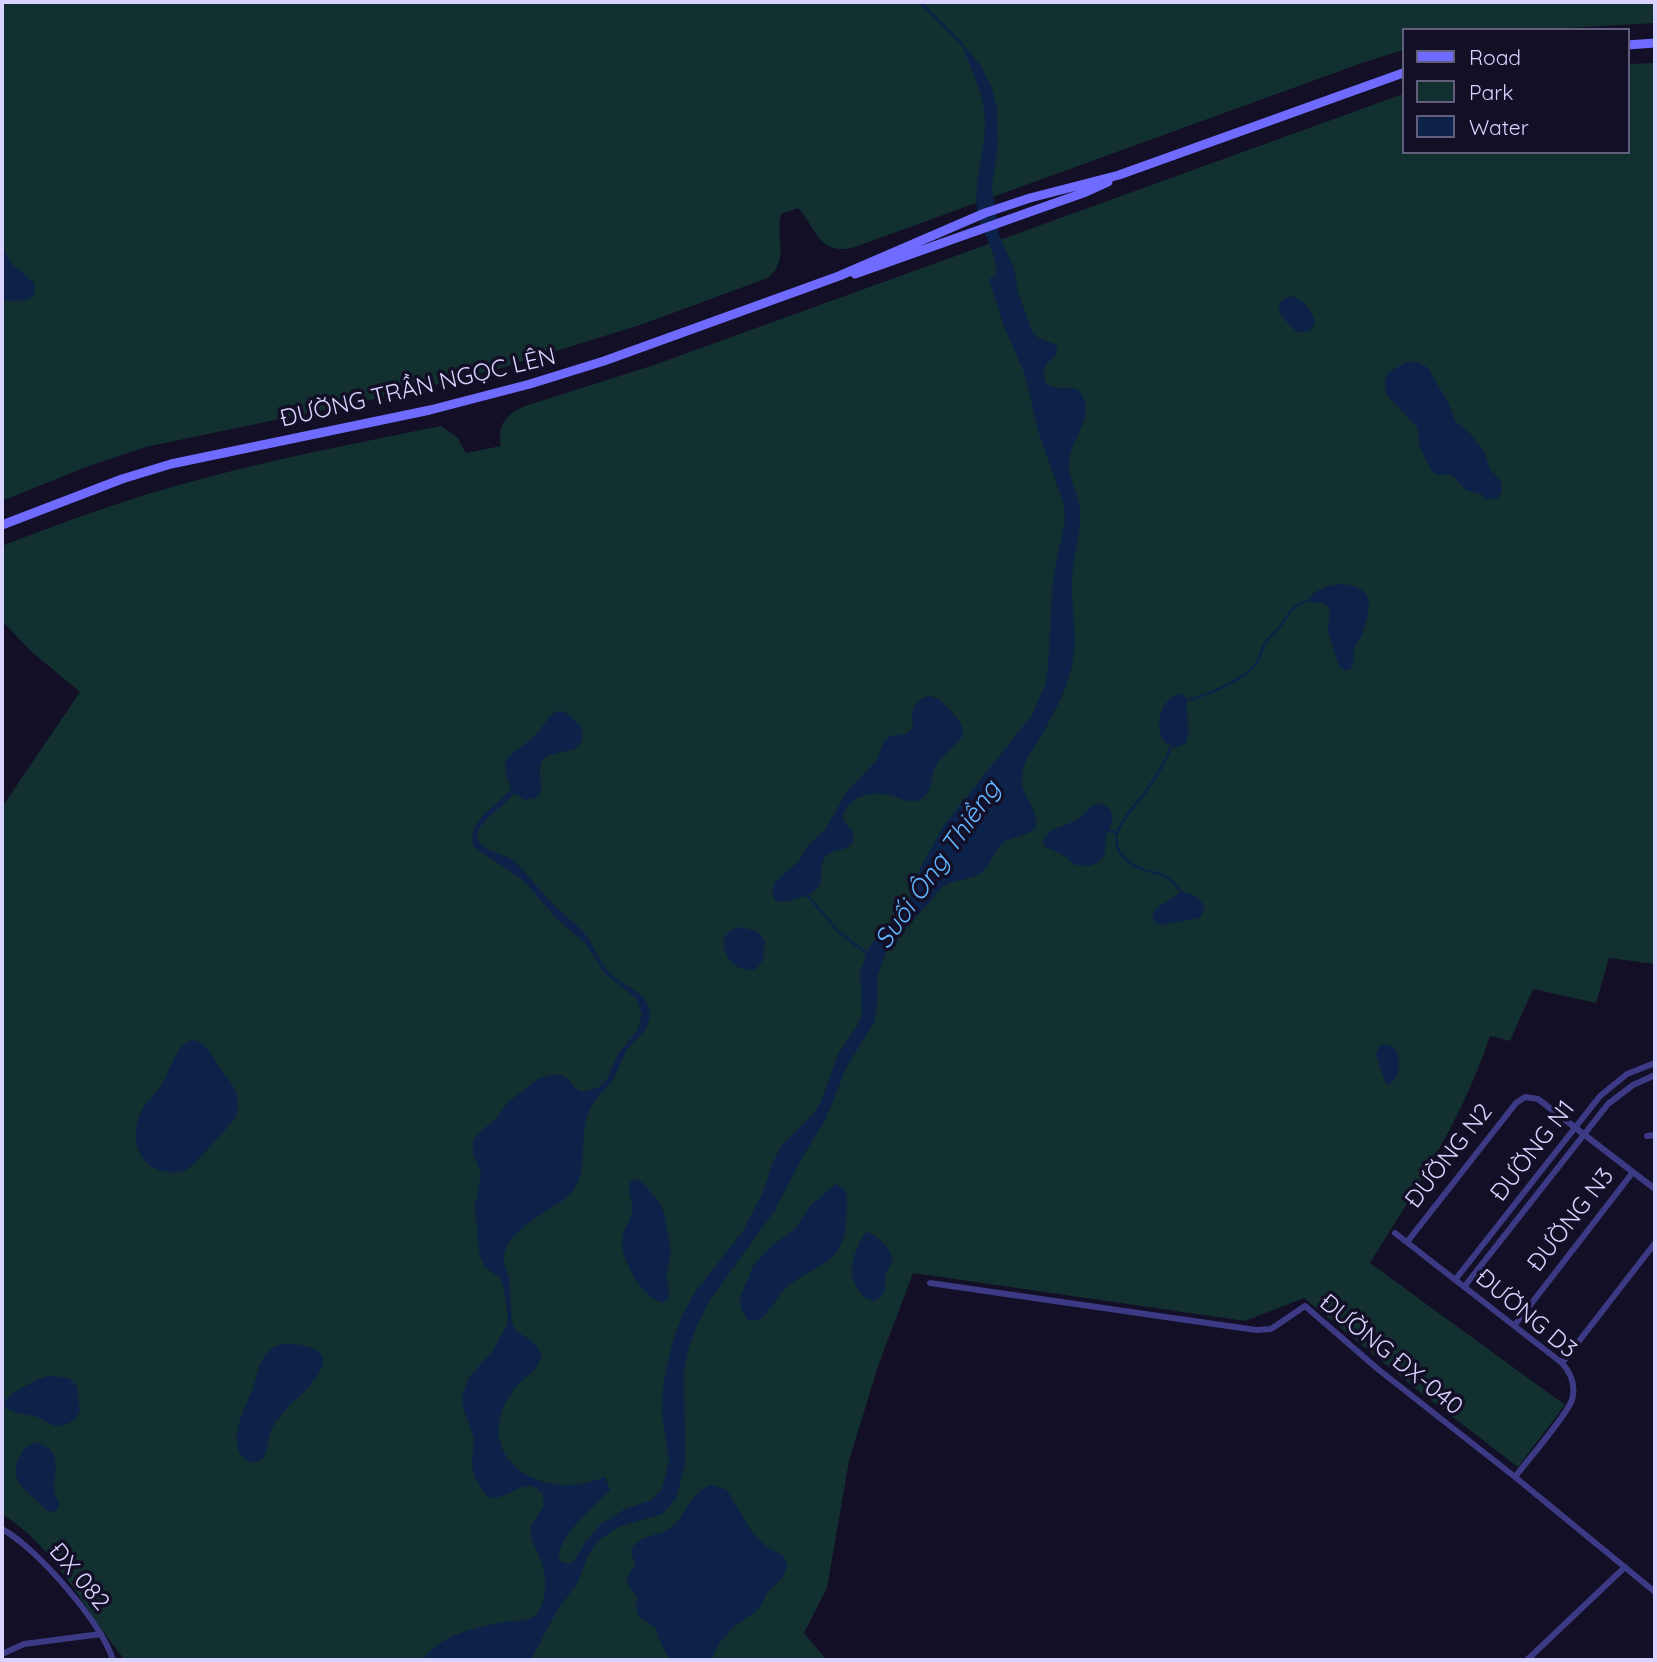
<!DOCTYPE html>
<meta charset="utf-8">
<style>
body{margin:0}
#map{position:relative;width:1657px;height:1662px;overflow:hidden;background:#130f26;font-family:Quicksand,sans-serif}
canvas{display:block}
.frame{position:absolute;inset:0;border:4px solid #d9d4ff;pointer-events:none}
.legend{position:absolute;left:1402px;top:28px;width:228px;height:126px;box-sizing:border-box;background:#130f26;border:2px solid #625e7d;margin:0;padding:9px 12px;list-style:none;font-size:21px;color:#d9d4ff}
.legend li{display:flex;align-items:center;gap:14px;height:35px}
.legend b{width:35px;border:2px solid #625e7d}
</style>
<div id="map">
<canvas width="1657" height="1662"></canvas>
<div class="frame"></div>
<ul class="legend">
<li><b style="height:9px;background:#6f6bff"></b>Road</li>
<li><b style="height:19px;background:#12302f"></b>Park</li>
<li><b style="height:19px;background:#0c2248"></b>Water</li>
</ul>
</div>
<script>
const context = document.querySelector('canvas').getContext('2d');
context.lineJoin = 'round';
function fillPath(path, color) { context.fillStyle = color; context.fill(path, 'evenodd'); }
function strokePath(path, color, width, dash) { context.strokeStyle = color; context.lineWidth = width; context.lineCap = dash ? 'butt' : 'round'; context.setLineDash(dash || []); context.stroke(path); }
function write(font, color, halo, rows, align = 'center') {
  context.font = font + ' Quicksand,sans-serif'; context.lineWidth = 7; context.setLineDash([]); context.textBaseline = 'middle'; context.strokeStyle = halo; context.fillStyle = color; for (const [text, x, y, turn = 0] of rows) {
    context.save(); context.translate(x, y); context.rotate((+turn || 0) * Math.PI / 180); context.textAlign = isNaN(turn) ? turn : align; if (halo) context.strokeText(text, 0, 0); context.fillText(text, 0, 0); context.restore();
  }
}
const green = new Path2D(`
 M2,2H1655V23L1532,30H1403V50L1362,63L855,247C819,257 817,229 798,208L781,214C775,237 790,260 768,278L640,325L501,368L399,394L146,447L86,467L2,501Z
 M1655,63V964L1609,958L1596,1003L1533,989L1510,1041L1490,1036C1463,1118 1415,1191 1370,1263L1565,1405L1518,1467L1411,1385L1304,1298L1245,1321L913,1273L878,1366L849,1461L827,1588L804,1633L824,1657L823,1660H125C84,1611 57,1548 2,1514V807L80,692L32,652L2,621V546C63,522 126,499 190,482C272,459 357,443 441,426L457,437L466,453L501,446C497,425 506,414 525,406L654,365L1403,94V152H1627V64Z`);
const water = new Path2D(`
 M960,41L980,65L991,86L997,108L998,144L992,189L999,235L1014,268L1018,292L1032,331L1038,338L1055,344C1062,355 1050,359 1045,366C1038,394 1062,386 1077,389C1101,412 1070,438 1069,463C1068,480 1079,493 1080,510C1082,532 1073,557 1072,579C1071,609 1079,641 1071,670C1066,690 1055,711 1045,729C1037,745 1023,758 1022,777C1020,796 1040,809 1036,827C1028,838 1013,834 1002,844C992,853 991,867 979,874C967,881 954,879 942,887L886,952L878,975L877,1008L874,1023L847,1066L825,1121L802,1158L775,1210L710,1300L698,1323L689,1346L684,1371L685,1464L676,1499L662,1514L618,1527L598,1541L588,1555L578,1582L555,1614L531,1660H423C436,1636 478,1627 504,1622C516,1619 530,1624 538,1612C549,1596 546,1570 538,1554C535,1546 530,1537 531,1528C532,1520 541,1513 544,1505L542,1493C525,1475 510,1499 491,1498L485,1494L474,1476L472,1464L474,1438L463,1408L462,1395L469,1377L492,1352L507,1325L508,1315L503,1285L499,1277L485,1267L479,1253L475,1206L481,1173L473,1154V1142L478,1133L495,1120L507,1103L539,1078L551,1075H561L568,1079L576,1089L583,1092L599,1087L607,1079L617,1055L637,1031L642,1014L636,998L606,975L586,944L557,919L524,881L474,847C465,821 498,806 511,789C497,751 511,758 533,737C551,721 553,693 581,727C590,758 556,747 544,759C534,769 546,785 538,797L525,800L514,793C505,805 476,824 477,836C480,852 504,852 515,862C527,874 538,888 550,901C561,913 575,922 585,934C595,946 599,964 611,974C623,986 649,992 650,1014C650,1030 636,1038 628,1049C622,1058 619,1069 614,1078C607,1088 597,1096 591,1107C577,1133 590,1165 574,1189C566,1201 552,1206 540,1215C526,1225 500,1242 504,1263C505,1268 508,1273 509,1278C511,1294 510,1311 513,1326C521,1339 537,1338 541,1354C540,1371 525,1376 516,1387C491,1416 492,1456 527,1475C553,1489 578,1487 605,1477L610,1490C597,1504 552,1541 560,1561L567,1564L573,1562L586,1541L600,1525L625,1509L652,1500L662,1489L669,1461L662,1415L663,1384L673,1341L682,1316L695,1292L743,1231L763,1192L773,1162L782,1145L813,1114L821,1102L838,1054L857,1026L862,1014L860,972L869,947L908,904L921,867L944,825L1032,715L1045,685L1048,666L1053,577L1065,521L1064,505L1039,434L1024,372L1003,324L989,279L995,276C1001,258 980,231 977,210C974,182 983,157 985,129C987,99 971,69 960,41Z
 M2,248L14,266L35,283L34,295L28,300L2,301Z
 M1291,296C1303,300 1314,311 1315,324L1309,332H1297C1287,322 1265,304 1291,296Z
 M1406,362H1418L1428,368L1449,404L1455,421L1469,432L1485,453L1490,469L1500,480L1502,491L1498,498L1487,500L1481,494L1466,490L1452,475L1436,474L1431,470L1420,448L1417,427L1386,394L1385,381L1388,373Z
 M1341,584C1378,587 1370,608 1363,633C1361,638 1356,642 1355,647C1351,658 1359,666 1346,671L1339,667L1328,632L1330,608L1324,603L1312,602L1310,598L1312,594L1325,587Z
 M1178,694L1184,695L1187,700C1185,715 1193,730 1185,744L1176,748L1164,742C1154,724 1160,701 1178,694Z
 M928,696C940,697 942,703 950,710C980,741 949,743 936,766C930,776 933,789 924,797C913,806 904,799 893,796C874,790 849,795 843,816L845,823L853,832V843C844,853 831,848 824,859C819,868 823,878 819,887C810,896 788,904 776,901L772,894L775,882L799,861L808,845L825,830L847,791L877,760L884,741L890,736L905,734L910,731L913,725L912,713L915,705L921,699Z
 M1099,803L1109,807L1113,818L1106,836L1105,853L1100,861L1091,866L1076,865L1060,853L1045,847L1043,841C1051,826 1063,828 1076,820C1085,815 1089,806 1099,803Z
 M1181,892C1194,892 1213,906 1199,918L1163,925L1155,923L1152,917L1155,909Z
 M739,927L757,931L765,941L763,960L756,969C737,974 721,956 724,937L731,930Z
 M192,1040C207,1042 211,1054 218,1065C226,1077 237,1087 238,1102C239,1107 237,1113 235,1118C232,1123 193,1166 188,1169C178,1174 166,1173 156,1169C133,1158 131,1129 143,1108C149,1099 157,1092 163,1083C170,1069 176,1045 192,1040Z
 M1386,1044L1394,1047C1402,1059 1401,1077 1389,1085L1385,1082L1376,1054L1380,1046Z
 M635,1179L643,1183L659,1202L664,1213L671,1250L667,1274L669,1297L664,1303C643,1299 621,1261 622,1241C622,1229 632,1221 632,1209C633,1199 626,1193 630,1182Z
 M836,1184L843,1187C850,1199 846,1206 846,1219C845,1266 815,1263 786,1288C774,1298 767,1325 748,1320L741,1309L740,1298L753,1266L770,1247L794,1230L811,1205Z
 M867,1232C877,1235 890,1248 893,1258C892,1264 889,1267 886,1273C883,1280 887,1288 883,1294C869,1313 852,1285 852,1272C851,1262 855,1254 858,1246C861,1239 862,1236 867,1232Z
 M282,1344C298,1343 335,1347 319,1373C308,1392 287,1404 275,1423C267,1434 269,1447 263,1459L252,1463C221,1449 245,1409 253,1388C260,1369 259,1351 282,1344Z
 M49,1376L69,1378L77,1386L80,1411C77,1418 75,1420 69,1423C52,1432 48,1419 33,1416C22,1413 15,1414 6,1408L4,1402C8,1394 38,1378 49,1376Z
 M37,1443C62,1449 55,1469 54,1487C54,1494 57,1499 60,1504C52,1521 43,1506 35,1499C20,1486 9,1476 20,1456C24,1448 28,1444 37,1443Z
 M713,1485L727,1490L752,1532L766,1546L783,1556L788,1565L782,1578L767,1593L759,1609L731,1629L719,1644L711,1660H670L659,1640L656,1628L639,1617L636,1610L637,1597L627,1583L628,1576L635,1566L631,1550C640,1533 660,1538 674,1525C687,1512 693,1489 713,1485Z`);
const stream = new Path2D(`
 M920,2L962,44
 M1187,700C1205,696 1244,680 1255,665C1260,659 1261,652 1264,645C1268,638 1274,634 1279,628C1289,615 1292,603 1311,600
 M1171,747C1165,762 1157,776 1147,790C1132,811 1097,838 1130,863C1149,877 1164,866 1181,892
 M1108,830L1117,833
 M807,895L838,931L867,954`);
const street = new Path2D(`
 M1647,1136L1655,1135
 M1395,1233L1562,1363C1571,1373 1576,1386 1572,1400C1567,1415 1527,1461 1515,1477
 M1407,1242L1516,1103L1525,1097L1538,1099L1655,1189
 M1455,1280L1600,1096L1627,1074L1655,1063
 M930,1283L1256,1330L1271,1329L1305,1306L1379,1370L1515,1477L1655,1592
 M1464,1287L1608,1104L1633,1085L1655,1075
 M1514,1326L1633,1172
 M1562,1363L1655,1243
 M2,1529C37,1548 101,1622 113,1660
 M2,1654L24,1644L101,1634
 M1527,1660L1625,1567`);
const secondary = new Path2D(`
 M1627,45L1655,43
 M855,274L1086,192L1108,182
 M2,525L122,479L171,464L430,410L530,384L604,361L839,276L985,213L1030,198L1119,175L1403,73`);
const streetNames = [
 ["ĐƯỜNG TRẦN NGỌC LÊN",418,388,-13],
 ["ĐƯỜNG N1",1533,1151,-52],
 ["ĐƯỜNG N2",1449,1156,-52],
 ["ĐƯỜNG N3",1571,1220,-52],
 ["ĐƯỜNG D3",1526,1314,40],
 ["ĐƯỜNG ĐX-040",1391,1355,39],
 ["ĐX 082",79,1577,50]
];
const waterNames = [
 ["Suối Ông Thiềng",938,865,-55]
];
fillPath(green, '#12302f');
fillPath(water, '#0c2248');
strokePath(stream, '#0c2248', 2.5);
strokePath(street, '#3d3a85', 6);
strokePath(secondary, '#6f6bff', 9);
write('24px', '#d9d4ff', '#130f26', streetNames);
write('italic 26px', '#62b6ff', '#130f26', waterNames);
</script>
